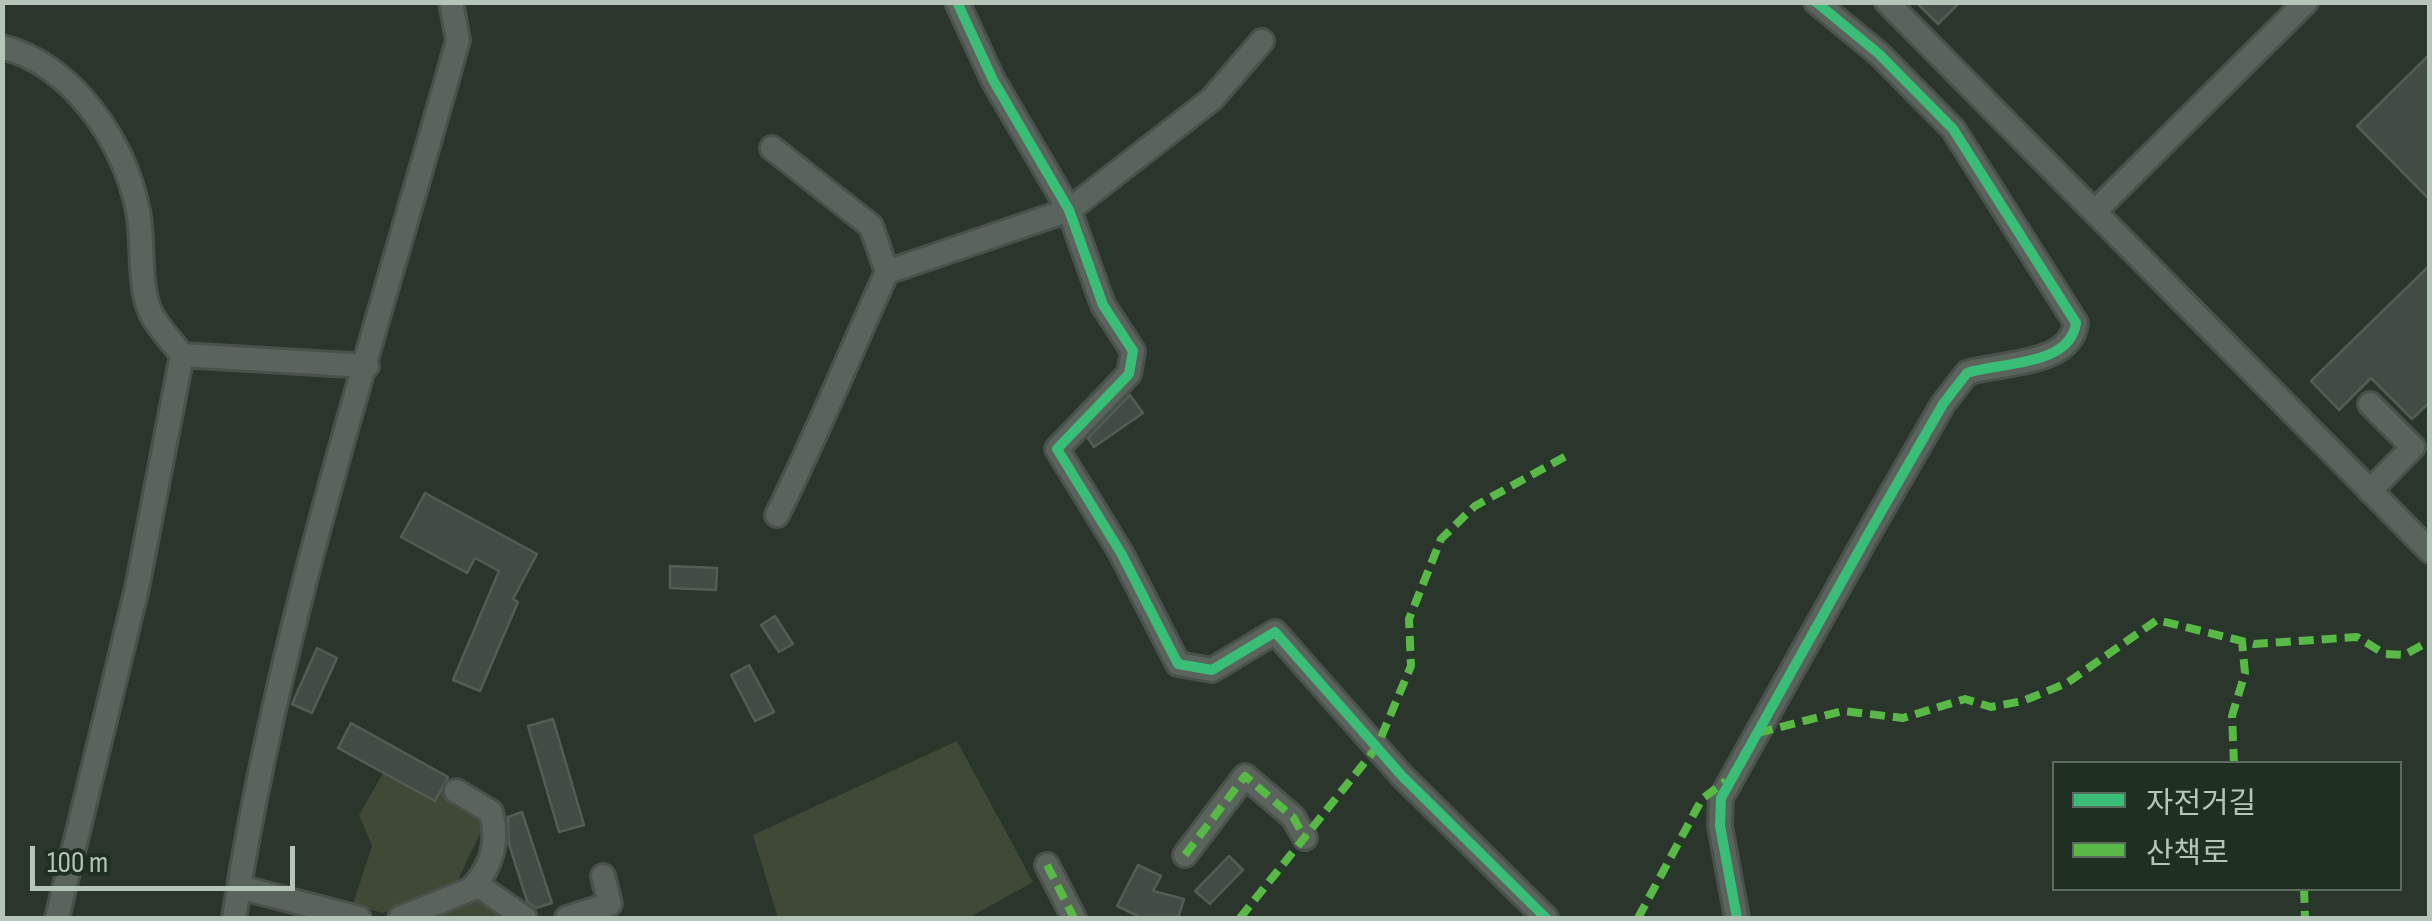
<!DOCTYPE html>
<meta charset="utf-8">
<style>
body{margin:0}
#map{position:relative;width:2432px;height:921px;overflow:hidden;background:#2a352c;font-family:"Sofia Sans Condensed","Noto Sans KR",sans-serif}
canvas{display:block}
.frame{position:absolute;inset:0;border:5px solid #b5c5b8;pointer-events:none}
.legend{position:absolute;left:2052px;top:761px;width:350px;height:130px;box-sizing:border-box;background:#1f2f22;border:2px solid #5b6b5e;margin:0;padding:12px 18px;list-style:none;font-size:30px;color:#b5c5b8}
.legend li{display:flex;align-items:center;gap:20px;height:50px}
.legend b{width:50px;border:2px solid #5b6b5e}
.scale{position:absolute;left:30px;top:846px;width:265px;height:45px;box-sizing:border-box;border:5px solid #b5c5b8;border-top:0;padding-left:12px;font-size:30px;line-height:35px;white-space:nowrap;color:#b5c5b8;-webkit-text-stroke:8px #1f2f22;paint-order:stroke}
</style>
<div id="map">
<canvas width="2432" height="921"></canvas>
<div class="frame"></div>
<ul class="legend">
<li><b style="height:12px;background:#3abd76"></b>자전거길</li>
<li><b style="height:12px;background:#58b947"></b>산책로</li>
</ul>
<div class="scale">100 m</div>
</div>
<script>
const context = document.querySelector('canvas').getContext('2d');
context.lineJoin = 'round';
function fillPath(path, color) { context.fillStyle = color; context.fill(path, 'evenodd'); }
function strokePath(path, color, width, dash) { context.strokeStyle = color; context.lineWidth = width; context.lineCap = dash ? 'butt' : 'round'; context.setLineDash(dash || []); context.stroke(path); }
const green = new Path2D(`
 M957,741L1033,882L968,918H778L753,835Z
 M383,773L434,801L442,789L489,815L454,888L382,913L353,904L372,846L359,815Z
 M469,894L511,918H421Z`);
const building = new Path2D(`
 M1916,2H1960L1938,24Z
 M2430,54V200L2357,126Z
 M2430,265V402L2412,419L2371,378L2339,410L2311,381Z
 M1130,395L1143,413L1094,447L1088,438Z
 M425,493L537,554L513,599L518,602L480,691L453,680L499,571L475,558L467,573L401,537Z
 M670,566L717,568L716,590L670,588Z
 M775,616L793,644L779,652L761,625Z
 M317,648L337,658L312,713L292,704Z
 M749,665L774,712L755,721L731,675Z
 M553,719L584,825L559,832L528,726Z
 M351,723L448,777L435,801L338,748Z
 M522,812L552,903L536,908L527,901L509,844L508,817Z
 M1229,856L1243,870L1210,904L1195,891Z
 M1138,865L1161,876L1153,891L1184,899L1178,918H1142L1117,906Z`);
const minor = new Path2D(`
 M957,2L993,80L1069,210L1103,305L1133,351L1129,374L1057,449L1121,553L1178,664L1212,670L1275,632L1402,776L1546,918
 M1887,2L2430,551
 M2,47C73,65 124,141 138,211C144,242 138,282 150,311C156,326 172,341 182,355L137,588L57,918
 M772,148L871,226L887,272
 M2095,211L2306,2
 M182,355L367,366
 M2370,491L2413,447L2370,404
 M777,515C817,435 850,353 887,272L1069,210L1212,99L1262,41
 M456,791L491,812C499,840 492,866 473,887
 M1185,855L1245,776L1293,817L1305,838
 M1047,865L1074,918
 M239,887L359,918
 M234,918C280,619 377,331 458,40L451,2
 M400,918L479,886L525,918
 M567,918L610,904L603,876
 M1737,918L1720,826L1721,798L1870,531L1943,404L1967,373C1999,362 2070,367 2076,323L1953,129L1879,54L1816,2`);
const quiet = new Path2D(`
 M1758,733L1843,711L1903,718L1965,699L1991,707L2023,701L2067,683L2157,620L2254,644L2357,637L2385,654L2404,655L2430,641
 M2234,764L2232,716L2245,673L2242,641
 M1185,855L1245,776L1293,817L1305,838
 M1047,865L1074,918
 M2304,888L2305,918
 M1240,918L1377,747L1411,666L1409,619L1441,539L1475,506L1566,456
 M1638,918L1702,799L1726,781`);
const cycleway = new Path2D(`
 M957,2L993,80L1069,210L1103,305L1133,351L1129,374L1057,449L1121,553L1178,664L1212,670L1275,632L1402,776L1546,918
 M1737,918L1720,826L1721,798L1870,531L1943,404L1967,373C1999,362 2070,367 2076,323L1953,129L1879,54L1816,2`);
fillPath(green, '#404936');
fillPath(building, '#424b44');
strokePath(building, '#525d54', 2.5);
strokePath(minor, '#49514a', 28);
strokePath(minor, '#5a635c', 22);
strokePath(quiet, '#58b947', 8, [15, 8]);
strokePath(cycleway, '#3abd76', 10);
</script>
